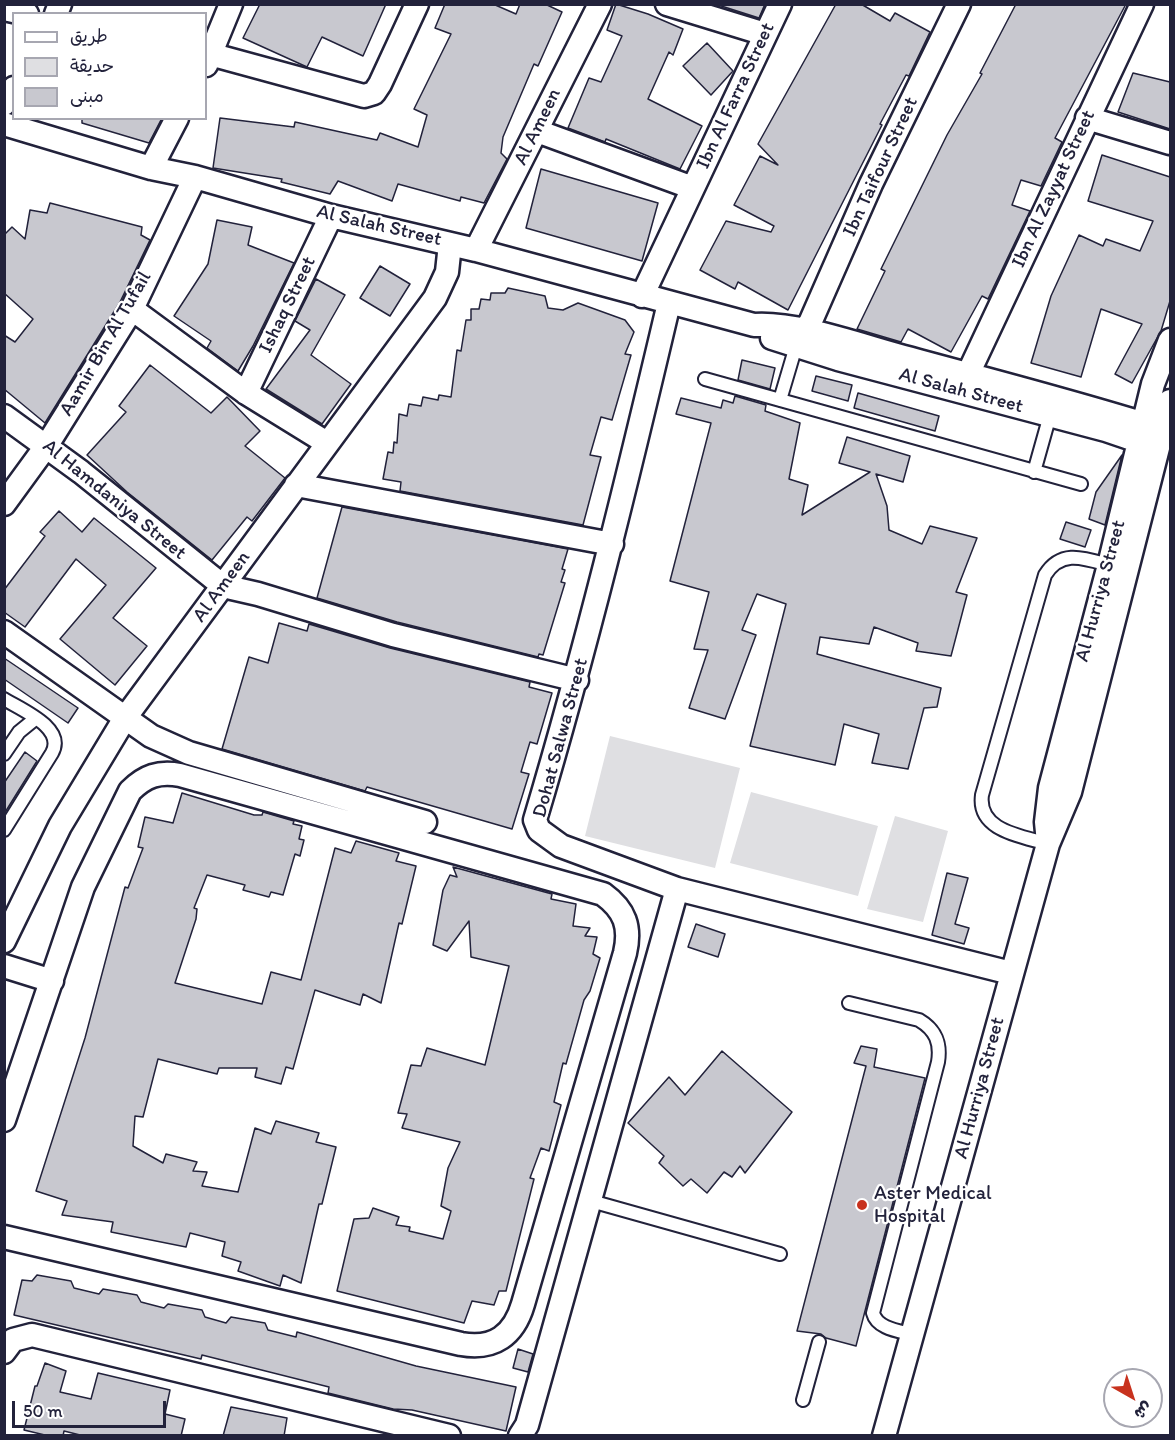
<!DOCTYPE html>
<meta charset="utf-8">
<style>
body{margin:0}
#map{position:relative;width:1175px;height:1440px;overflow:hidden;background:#fff;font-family:Itim,"Playpen Sans Arabic",sans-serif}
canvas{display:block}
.frame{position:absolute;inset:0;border:6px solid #22223b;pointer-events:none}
.legend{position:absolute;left:12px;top:12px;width:195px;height:108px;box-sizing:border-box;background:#fff;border:2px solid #a7a7b1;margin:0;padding:8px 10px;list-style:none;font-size:18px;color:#22223b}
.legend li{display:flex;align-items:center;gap:12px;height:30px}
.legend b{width:30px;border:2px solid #a7a7b1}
.north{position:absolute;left:1103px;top:1368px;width:60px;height:60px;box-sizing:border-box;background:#fff;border:2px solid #a7a7b1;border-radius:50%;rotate:141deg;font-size:16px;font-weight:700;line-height:24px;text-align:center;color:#22223b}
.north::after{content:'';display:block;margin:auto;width:21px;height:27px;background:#c8321e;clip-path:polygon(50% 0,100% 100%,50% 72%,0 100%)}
.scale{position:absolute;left:12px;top:1401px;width:154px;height:27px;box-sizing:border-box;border:3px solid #22223b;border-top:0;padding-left:8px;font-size:18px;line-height:21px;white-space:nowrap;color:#22223b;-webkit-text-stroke:4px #fff;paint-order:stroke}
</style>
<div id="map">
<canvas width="1175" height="1440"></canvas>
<div class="frame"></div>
<ul class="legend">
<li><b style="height:8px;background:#fff"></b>طريق</li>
<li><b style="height:16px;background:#dfdfe2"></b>حديقة</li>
<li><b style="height:16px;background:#c8c8cf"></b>مبنى</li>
</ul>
<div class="north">ش</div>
<div class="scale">50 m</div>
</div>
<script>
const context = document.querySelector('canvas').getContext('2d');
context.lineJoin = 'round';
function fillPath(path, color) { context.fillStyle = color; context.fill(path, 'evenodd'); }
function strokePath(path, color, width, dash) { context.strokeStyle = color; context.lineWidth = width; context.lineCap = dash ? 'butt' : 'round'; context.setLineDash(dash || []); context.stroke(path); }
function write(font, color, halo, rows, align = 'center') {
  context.font = font + ' Itim,sans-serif'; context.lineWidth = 4.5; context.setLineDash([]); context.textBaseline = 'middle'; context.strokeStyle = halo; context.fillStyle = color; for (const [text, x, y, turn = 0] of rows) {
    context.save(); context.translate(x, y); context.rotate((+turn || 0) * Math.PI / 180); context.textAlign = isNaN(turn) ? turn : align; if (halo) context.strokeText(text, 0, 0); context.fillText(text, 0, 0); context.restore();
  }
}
const green = new Path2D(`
 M610,736L740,768L715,868L585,836Z
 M751,792L878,826L858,896L730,863Z
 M895,816L948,831L923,922L867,909Z`);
const building = new Path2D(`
 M260,4H386L363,56L322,37L307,67L243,38Z
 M445,4H493L516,14L520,4H545L562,12L538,66L534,64L503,137L501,153L507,159L484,203L461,197L460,201L398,184L392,201L338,181L330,194L281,182L282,179L213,168L220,118L294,127L295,122L377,140L380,133L418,147L427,115L414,109L451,34L435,28Z
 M616,4L648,14L683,29L673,55L669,52L648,99L702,126L680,169L606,139L605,142L568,128L589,78L601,82L622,36L607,30Z
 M715,4H765L759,18Z
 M836,4H861L890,21L895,13L930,32L909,76L906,75L880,124L882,125L788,310L738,282L735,289L700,270L726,221L771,232L774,226L734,205L760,156L778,165L758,144Z
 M1016,4H1126L1055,138L1062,142L1041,186L1021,180L1012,205L1030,211L988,299L982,296L951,352L908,329L901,342L857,329L885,271L881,269L947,135L982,74L980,73Z
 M707,43L733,71L711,95L683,66Z
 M1133,73L1170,82V129L1118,112Z
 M82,118H162L149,143L82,123Z
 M1102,155L1170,177V301L1161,331L1132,383L1115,374L1142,324L1101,309L1081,377L1031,363L1051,296L1079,235L1103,246L1106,239L1140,251L1153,221L1088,201Z
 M541,169L658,203L642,261L526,228Z
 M50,203L142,227L141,235L150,240L120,302L45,423L4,389V335L15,342L33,319L4,293V235L12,227L25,239L30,210L47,213Z
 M217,220L252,227L248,245L294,263L253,346L238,371L207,348L211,341L174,316L208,264Z
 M380,266L410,284L390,316L360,298Z
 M316,279L345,295L311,355L351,384L322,424L266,389L310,330L295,321Z
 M508,288L545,296L548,308L563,310L578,303L625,320L634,332L625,354L631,355L612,420L601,417L590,455L601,457L583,525L400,491L401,482L383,479L388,452L393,453L394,442L397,443L399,414L407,416L409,404L421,406L423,397L438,400L439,395L451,397L457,350L461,351L466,320H471V309H479L481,299L490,300L491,293H505Z
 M742,360L775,368L770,389L738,380Z
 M150,365L211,413L227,397L260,431L245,446L285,478L252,521L247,517L212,560L127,492L87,455L126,412L119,406Z
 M816,376L852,385L848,401L812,391Z
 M858,393L939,416L935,431L854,408Z
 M735,396L766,405L765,411L800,423L789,479L808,485L802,515L870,472L839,463L847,437L910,456L903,482L876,474L887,506L889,530L922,544L930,526L977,538L956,592L967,595L951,656L916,651L918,643L874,627L869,644L820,637L817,654L941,688L937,707L924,708L908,769L872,763L879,734L844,724L835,765L750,746L786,604L757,594L742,630L756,635L725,719L689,708L708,650L694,649L709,592L670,581L711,423L676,414L681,398L721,408L723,400L733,403Z
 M1122,455L1105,525L1089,519L1096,492Z
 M342,507L568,549L562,569L565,570L561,582L565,583L543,655L539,654L538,657L397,622L317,598Z
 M59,511L82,532L94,518L156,568L113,618L147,646L115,685L60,639L106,585L76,559L25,627L4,612V590L45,536L40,532Z
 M1066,522L1091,530L1085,547L1060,539Z
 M279,623L307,631L309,624L390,648L530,682L529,687L552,693L537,744L530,742L521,772L529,774L512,829L367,787L365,791L222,749L249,657L268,663Z
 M4,658L78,708L68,723L4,679Z
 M25,752L37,761L4,814V783Z
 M182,793L254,815H262L263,812L294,821L293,824L302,826L299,839L304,840L300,856L295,854L283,895L271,892L269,897L243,890L245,885L207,875L194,908L197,909L196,919L175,983L262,1004L271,972L301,980L335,848L351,853L356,841L399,853L396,861L416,866L402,924L399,923L381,1003L363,994L360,1005L315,990L293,1069L286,1067L281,1084L255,1077L257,1068H219L217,1074L158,1059L143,1117L135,1116L133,1146L163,1163L166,1154L197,1162L193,1171L207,1172L202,1186L238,1192L255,1128L271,1134L276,1121L319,1133L316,1142L336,1147L322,1204H319L301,1283L283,1275L280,1286L238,1271L241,1262L222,1256L225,1242L190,1233L186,1247L111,1232L113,1222L62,1215L67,1201L36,1191L85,1038L125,887L128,888L143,848L138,847L145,817L173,823Z
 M453,867L552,894L551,899L576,904L573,926L590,928L585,936L597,937L593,954L600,958L590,991L584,1000L566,1064L563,1063L554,1102L561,1105L549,1151L541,1148L530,1178L534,1179L506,1291H499L494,1305L472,1301L464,1323L337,1291L354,1219L369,1218L373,1208L399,1217L396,1225L410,1227L409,1231L443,1239L451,1211L441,1206L448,1168L460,1142L402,1128L407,1114L398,1113L411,1065L421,1066L427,1048L485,1065L509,966L471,957L469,921L447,951L433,945L443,890L450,875L457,877Z
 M947,873L968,878L955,924L969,928L964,944L932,935Z
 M696,924L725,934L718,957L688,947Z
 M861,1046L877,1049L874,1067L925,1078L856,1346L826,1338L821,1334L797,1331L866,1066L854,1063Z
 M722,1051L792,1112L745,1173L740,1166L732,1177L724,1172L707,1193L691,1179L683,1186L659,1163L664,1156L628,1123L669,1077L685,1095Z
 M37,1275L71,1281L74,1288L99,1294L103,1289L137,1295L141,1302L164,1308L168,1304L202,1310L205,1317L226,1323L231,1317L265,1323L268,1330L296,1337L297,1332L416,1366L516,1387L506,1431L412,1410L393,1409L328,1393L329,1387L202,1355L201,1359L14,1315L22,1280L32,1281Z
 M518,1349L533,1354L528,1372L513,1368Z
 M45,1363L66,1371L60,1392L91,1399L98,1373L170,1390L165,1414L185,1419L181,1436H84L64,1431L63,1436H49L24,1430L35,1386H37Z
 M231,1407L287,1418L284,1436H223Z`);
const service = new Path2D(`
 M705,379L1081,484
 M780,400L796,346
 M1034,472L1050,415
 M4,699C22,710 66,728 52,753L4,830
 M4,754L19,732L35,719
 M1048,844C1022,836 977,831 982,795L1045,575C1061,549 1084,558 1109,565
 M849,1003L919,1020C936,1030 941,1043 938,1062L873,1313C877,1329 900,1331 914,1335
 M591,1201L780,1254
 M803,1400L819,1342`);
const minor = new Path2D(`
 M667,4L765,34
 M4,9L27,14
 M56,14L60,4
 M206,53L364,96L374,93L380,84L417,4
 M206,65L231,4
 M4,104L14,88
 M1087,118L1170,143
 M4,124L151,168L195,177L331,216L476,250L754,325C795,322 857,344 897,355C988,380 1080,403 1170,432
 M537,131L693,188
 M151,168L177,118
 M476,250L600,4
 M642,296L780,4
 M669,303C628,477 586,649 535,820L539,830L561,846L677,889L1011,973
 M132,309L246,393L327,443
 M806,332L871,184L959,4
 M772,338L838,359L1106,430L1153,446
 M968,374L1142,4
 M246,393L331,216
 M4,416L81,472L223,586L258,594L393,635L577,680
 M296,485L612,544
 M4,504L47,445L132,309L195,177
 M4,632L151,736L189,753L425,822
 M1048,843L1046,822L1050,788L1109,565L1153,384L1170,340
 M4,941L60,826L125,718L435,298L447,272L450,244
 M4,966L52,981
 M4,1120L83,887L130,791C145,776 159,771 180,775L603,894C625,910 631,927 625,953L523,1304C514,1335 494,1350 461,1344L4,1237
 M4,1352L13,1340L32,1335L449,1436
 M520,1436L527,1425L677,889
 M884,1436L1048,844L1070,792L1170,401`);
const markers = [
 [862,1205,6,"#c8321e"]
];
const streetNames = [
 ["Ibn Al Farra Street",736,96,-65],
 ["Al Ameen",538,127,-64],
 ["Ibn Taifour Street",881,167,-65],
 ["Ibn Al Zayyat Street",1054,189,-65],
 ["Al Salah Street",379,226,13],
 ["Ishaq Street",288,305,-64],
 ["Aamir Bin Al Tufail",106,344,-60],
 ["Al Salah Street",961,391,15],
 ["Al Hamdaniya Street",114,500,39],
 ["Al Ameen",222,587,-54],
 ["Al Hurriya Street",1101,591,-75],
 ["Dohat Salwa Street",561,738,-75],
 ["Al Hurriya Street",980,1088,-75]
];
const poiNames = [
 ["Aster Medical",874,1194],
 ["Hospital",874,1217]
];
fillPath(green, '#dfdfe2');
fillPath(building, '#c8c8cf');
strokePath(building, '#22223b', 1.5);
strokePath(service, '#22223b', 16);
strokePath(minor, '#22223b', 27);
strokePath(service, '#fff', 12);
strokePath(minor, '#fff', 22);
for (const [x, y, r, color] of markers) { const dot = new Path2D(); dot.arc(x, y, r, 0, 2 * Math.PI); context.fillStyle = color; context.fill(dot); strokePath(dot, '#fff', 2); }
write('20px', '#22223b', '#fff', streetNames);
write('20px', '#22223b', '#fff', poiNames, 'left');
</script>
